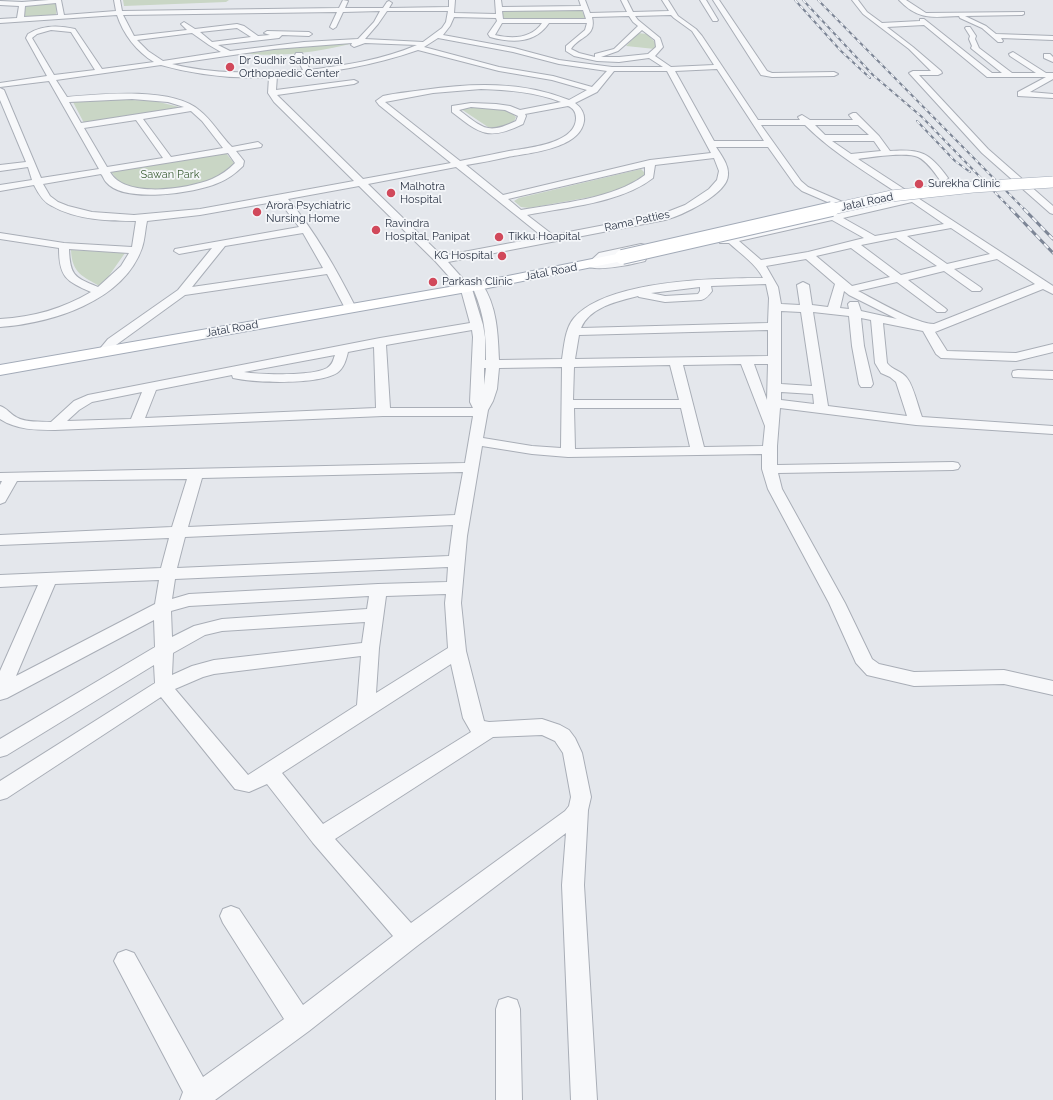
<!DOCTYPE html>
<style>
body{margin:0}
canvas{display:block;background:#e4e7ec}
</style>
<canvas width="1053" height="1100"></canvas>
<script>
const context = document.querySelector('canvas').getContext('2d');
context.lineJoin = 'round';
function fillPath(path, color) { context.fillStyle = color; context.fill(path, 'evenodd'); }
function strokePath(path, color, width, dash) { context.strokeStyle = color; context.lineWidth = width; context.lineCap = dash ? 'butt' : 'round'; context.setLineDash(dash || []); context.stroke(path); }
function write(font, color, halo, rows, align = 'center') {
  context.font = font + ' Raleway,sans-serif'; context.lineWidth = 3.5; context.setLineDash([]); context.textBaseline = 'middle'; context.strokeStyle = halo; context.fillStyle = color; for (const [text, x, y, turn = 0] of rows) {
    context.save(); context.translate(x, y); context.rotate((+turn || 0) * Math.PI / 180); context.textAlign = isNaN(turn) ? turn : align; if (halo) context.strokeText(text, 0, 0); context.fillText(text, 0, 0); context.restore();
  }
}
const green = new Path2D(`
 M123,0H229L226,2L124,6Z
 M57,2L56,16L23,19L26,5Z
 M581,9L586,19L504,21L502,10Z
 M638,33L647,34L656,43L655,49L626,46Z
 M354,43C317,52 280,58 241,53L289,47Z
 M106,99L155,101L183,108L84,123L73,102Z
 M483,107C495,108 508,108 516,117C513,126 503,128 494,131L461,109Z
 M225,152L234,163C232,165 230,168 228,170C207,188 146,196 122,183C118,181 114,175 111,172Z
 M641,169L646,174L625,187L602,195L529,208L521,207L514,201L519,198Z
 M71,250L125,253L101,287C83,276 72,274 71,250Z`);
const minor = new Path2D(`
 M49,0H61L64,15L116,11L114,0H120L122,11L339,8L343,0L348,1L345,8H383L387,2L389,1L392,3L389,8L449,7V0H455L454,13L496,14L495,0H501L502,7L581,6L579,0H585L590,13L627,12L621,0H627L633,12L669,11L662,0H668L678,16L696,29L702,36L758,120H800L798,117L802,115L810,120H853L849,115L853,113H856L879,136L890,151C921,149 929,152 948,178L946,180H940C934,172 927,161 918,157C907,152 871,157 858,159L1053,286V294L1043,289L935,332L947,351L1016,353L1053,344V352L1016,361L941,358L936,354L923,331L883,323L887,363C892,370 902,371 907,378C914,387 918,407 922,417L1053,426V434L916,425L780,408L777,446V465L953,462L958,463L960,466L958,469L953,470L778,473L782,489L845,603L872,659L879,664L914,672L1004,670L1053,681V695L1004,684L914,686L867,675L856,663L829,603L768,489L762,469V454L568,457L532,454L482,446L467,536L461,603L466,651L484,721L489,722L542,719L560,725L569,730L575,738L582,753L591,797L588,810L584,885L597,1100H571L562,885L566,833L417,946L309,1031L215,1100H180L183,1092L114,961L118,953L126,950L134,953L203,1077L284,1019L223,923L220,916L223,909L231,906L239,909L303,1005L393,936L313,843L267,784L249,792L235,789L161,697L7,798L0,800V781L155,683L154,665L7,755L0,757V739L155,647L154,620L7,698L0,700V671L38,585L0,587V575L161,568L169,538L0,545V535L172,527L187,479L17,481L5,502L0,504V485L2,481H0V473L465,463L473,416H383L55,430C36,430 17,430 0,419V406C7,408 10,414 16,417C26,423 40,421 51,422L74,401L88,395L380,338L470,323L461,290L436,262L359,186L288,199C316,233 336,269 356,308L354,310H346L327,274L185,295L116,345L108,354H100L98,351L108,339L178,290L212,248L179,254L174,251L175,249L299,227L279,201L200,215L147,221C145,230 145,239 142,248C123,302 51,323 0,327V319C34,317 62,309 91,292C66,281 59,277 59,248L0,239V233L64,243L132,247L136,221C110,221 76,220 52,206C43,202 38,193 34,185L0,191V185L32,180L28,167L0,171V165L26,162L0,100V88L4,90L41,178L99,169L49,81L0,87V83L47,76L26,38L28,34C42,25 59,25 75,29L102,69L154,62C137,52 123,34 117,15L0,23V19L17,18L19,6L0,5V1L22,2ZM56,3L58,15L24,17L25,6ZM583,10L586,19H503L502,11ZM380,11L374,22L358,39L304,42L230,51L218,45L279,38L282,35L309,36L312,34L309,32L267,31L264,33L270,35L258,36L244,26L237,24L195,29L184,22L181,24L187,30L134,36L123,15L337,12L330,27L333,29L336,27L343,12ZM387,11H448L446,22L442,28L423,42L365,39L378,24ZM671,15L674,18L692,31L714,65L671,67L655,56L663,47L660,38L638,20L635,16ZM629,16L633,22L638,26L614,49L595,54V57L579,53L571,49C579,36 597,37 592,17ZM454,17L496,18L497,21L488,34L490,37C512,43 535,44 549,23H587L585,30L566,46V51L574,56L597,61L619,62L649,58L663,67H612L559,60L514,48L443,35L450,26ZM502,23H542C531,39 512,39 495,35ZM237,28L251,37L212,42L200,32ZM51,30L71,32L95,70L54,75L32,38L37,34ZM642,30L655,40L656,47L648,54L619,57H601L618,51ZM192,33L209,45L221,52L163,61L148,51L137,40ZM438,38L513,52L559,64L607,71L592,87L553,76L499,67L424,47ZM352,43L351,45L354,47L365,43L417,45C382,60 346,65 310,70L302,53H296L295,55L303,70C259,73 215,75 172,64L274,49ZM418,50L499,71L552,80L587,90L569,100C522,81 472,83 423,90C410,92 396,93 383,96L376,101L379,105L451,163L363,179L277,95L354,84L358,82L354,80L276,90L277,76C325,74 372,66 418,50ZM161,65C196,75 233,79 269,77L268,93L274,102L354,181L200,209L134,215L92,212L68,206L58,202L50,196L43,184L101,174C103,176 104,180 106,182C124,204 195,193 218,183C228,179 236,173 243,166L244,161L236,151L261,147L262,145L258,142L232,147C220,135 212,120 199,110C171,87 102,94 67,97L56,80ZM717,69L764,141H714L675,71ZM614,71H667L711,153L650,160L503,195L466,165C480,163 494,160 508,157C529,153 580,149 584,121C585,114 581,107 575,103L597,92ZM481,89C509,90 535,92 561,102L520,110L510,106L496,104L471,103L452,106V112C480,134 488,141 523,124L526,116L525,114L568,106C573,108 576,112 576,118C576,144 527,148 509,151C493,154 476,158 460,161L385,102L433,93ZM132,99L168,102L184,107L81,123L69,102ZM471,107L505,110L518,116L516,121C487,135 483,128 459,110ZM191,111L202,121L223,148L171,157L143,119ZM136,120L163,158L107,167L84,128ZM761,125H805C834,154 871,175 905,198L720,239L719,241L720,243H729C741,254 756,264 763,278C714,278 607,280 574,318C565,328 564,347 562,359L499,360C498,334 497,306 482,284H474L472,286C484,313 486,331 486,360H485V337L483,325L472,289L448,262L665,220C681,216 728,194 728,175C729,165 721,155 716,147H768L795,185L802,191L839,207H845L847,205L845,203L808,187L801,181ZM815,125H858L869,135H825ZM832,141H874L881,151L851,154ZM228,153L235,163C228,170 221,175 212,179C188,189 125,199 110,172ZM714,158L719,171L717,180L709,189L685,205L662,214L553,235L527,215C567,207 621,203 653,178L655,165ZM456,167L543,237L442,256L368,184ZM645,167V175C614,199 560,203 521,210L508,199ZM912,202L944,224L875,236L843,218ZM832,220L864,238L808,252L761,260L739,241ZM951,228L990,254L947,264L907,236ZM303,233L323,268L192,287L225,246ZM896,238L937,266L901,275L861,245ZM851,248L890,277L852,286L816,256ZM69,249L129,253L121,266L98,287C75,277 70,277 69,249ZM806,259L835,284L828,307L812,305L809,285L803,282L797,285L800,305L781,304L778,287L766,266ZM997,259L1035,284L934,324C916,324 876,300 858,291L897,282L937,312H945L947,310L945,308L908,280L944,271L972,291H980L982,289L980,287L954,269ZM766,284L769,298L768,323L581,328C590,307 618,301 638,296L639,297L665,302L701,300C706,299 709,295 712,291L711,286ZM700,287V291L698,294L665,296L651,293ZM844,291L849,295L897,319L861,311L858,302H850L848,304L849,309L840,308ZM781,311L801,312L812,386L781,384ZM813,312L849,316L852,346L859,384L861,387H871L873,384L864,346L861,318L871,320L875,363L881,373L890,377L896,382L907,416L828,406ZM472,330L473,337L470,402L473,408H390L386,345ZM768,330V356L575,359L579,335ZM374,347L376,408L145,418L156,390L232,375L233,378C255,383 317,385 337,373C344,368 346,360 348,352ZM335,355C333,360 333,364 327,368C313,376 261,375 244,372ZM741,364L765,426L763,446L704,447L683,365ZM754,364H768L767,400ZM670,365L679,400H573L574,367ZM562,367L561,448L532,446L483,438L488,410L493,401L497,389L499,368ZM484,368H486L484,385ZM142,392L131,419L67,421L79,410L92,402ZM781,392L813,394L814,404L781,400ZM574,408H681L690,447L575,449ZM463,472L455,515L188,527L202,478ZM453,525L449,556L177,568L185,537ZM448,567L447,582L378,584L189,594L172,599L175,579ZM159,580L155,604L16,676L55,584ZM446,594L445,603L448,648L376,693L379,648L386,596ZM369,596L367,609L222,619L194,626L172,637L171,611L189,606ZM365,622L362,643L214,660L192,666L172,675L173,653L205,635L222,631ZM361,656L357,705L248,775L175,689L203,677L214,674ZM451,664L463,718L471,732L323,824L282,773ZM542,735L555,741L563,753L571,797L569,806L565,811L411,923L335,839L493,737Z
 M700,0H706L718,20L717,21H713Z
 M713,0H719L767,71L772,73L834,72L838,74L834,76L772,77L761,75Z
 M852,0H858L867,12L882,23L920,21V19H924L992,73H1002L972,49L971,48L972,46L969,39L970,36L965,28L966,27H970L976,36L975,39L979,48L1012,73H1036L1010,56L1009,54L1013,52L1046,73H1053V79L1030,92L1053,94V98L1018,96V92L1046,77H987L924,25L887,27L913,47L941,71L942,73L938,75H919L988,149L1053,206V214L1050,213L982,153L909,73L913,71H931L909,49L863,14Z
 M899,0H906L926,13L1024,12V14L1022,15L965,16L986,26L996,34L1053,36V40L1001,38L1003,41L1002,42H998L982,28L960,18L959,16C933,17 919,21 899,0Z
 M1044,54H1050L1053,57V62L1044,58Z
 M641,244L645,245L646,247L645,249L607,257L602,261H615L641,256L646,259L645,261C634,264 593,273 586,265L599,253Z
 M1018,370L1053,371V379L1013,377L1012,374L1013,371Z
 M508,997L517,1000L520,1009L522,1100H496V1009L499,1000Z`);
const major = new Path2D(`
 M622,253L627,254L629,257L627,260L478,290L0,375V365L478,282Z`);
const railFar1 = new Path2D(`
 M795,0L841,51L870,78
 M803,0L873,75L922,117L1012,210
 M818,0L1025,210
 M917,121L955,161L970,172`);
const rail = new Path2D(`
 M1011,209L1053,253
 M1024,209L1053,239`);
const majorBridgeFar1 = new Path2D(`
 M828,210L891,196L973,187L1053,182`);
const majorBridge = new Path2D(`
 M622,257L832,209`);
const markers = [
 [230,67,5,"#d1495b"],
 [919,184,5,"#d1495b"],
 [391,193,5,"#d1495b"],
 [257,212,5,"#d1495b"],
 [376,230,5,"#d1495b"],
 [499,237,5,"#d1495b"],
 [502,256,5,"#d1495b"],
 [433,282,5,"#d1495b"]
];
const farPoinames = [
 ["Dr Sudhir Sabharwal",239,61],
 ["Orthopaedic Center",239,74],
 ["Surekha Clinic",928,184],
 ["Malhotra",400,187],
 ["Hospital",400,200],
 ["Arora Psychiatric",266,206],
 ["Nursing Home",266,219],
 ["Ravindra",385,224],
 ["Hospital, Panipat",385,237],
 ["Tikku Hoapital",508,237],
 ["KG Hospital",493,256,"right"],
 ["Parkash Clinic",442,282]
];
const farParknames = [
 ["Sawan Park",170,175]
];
const farStreetnames = [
 ["Jatal Road",867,202,-12],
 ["Rama Patties",637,221,-12],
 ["Jatal Road",551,272,-11],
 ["Jatal Road",232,329,-10]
];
fillPath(green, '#c9d6c5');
strokePath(minor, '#a9aeb7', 2);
strokePath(major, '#a3abb8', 2);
fillPath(minor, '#f7f8fa');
fillPath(major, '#fff');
strokePath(railFar1, '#7d8696', 2);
strokePath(rail, '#7d8696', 3);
strokePath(railFar1, '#f4f6f9', 1.5, [4]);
strokePath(rail, '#f4f6f9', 2, [6]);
strokePath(majorBridgeFar1, '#a3abb8', 12, []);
strokePath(majorBridge, '#a3abb8', 16, []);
strokePath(majorBridgeFar1, '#fff', 11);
strokePath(majorBridge, '#fff', 14);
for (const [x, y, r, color] of markers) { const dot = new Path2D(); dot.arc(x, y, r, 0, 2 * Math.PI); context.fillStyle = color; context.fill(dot); strokePath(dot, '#f4f6f9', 1.5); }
write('11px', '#2b3445', '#f4f6f9', farPoinames, 'left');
write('11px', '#3f6138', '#f4f6f9', farParknames);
write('11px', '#2b3445', '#f4f6f9', farStreetnames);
</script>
